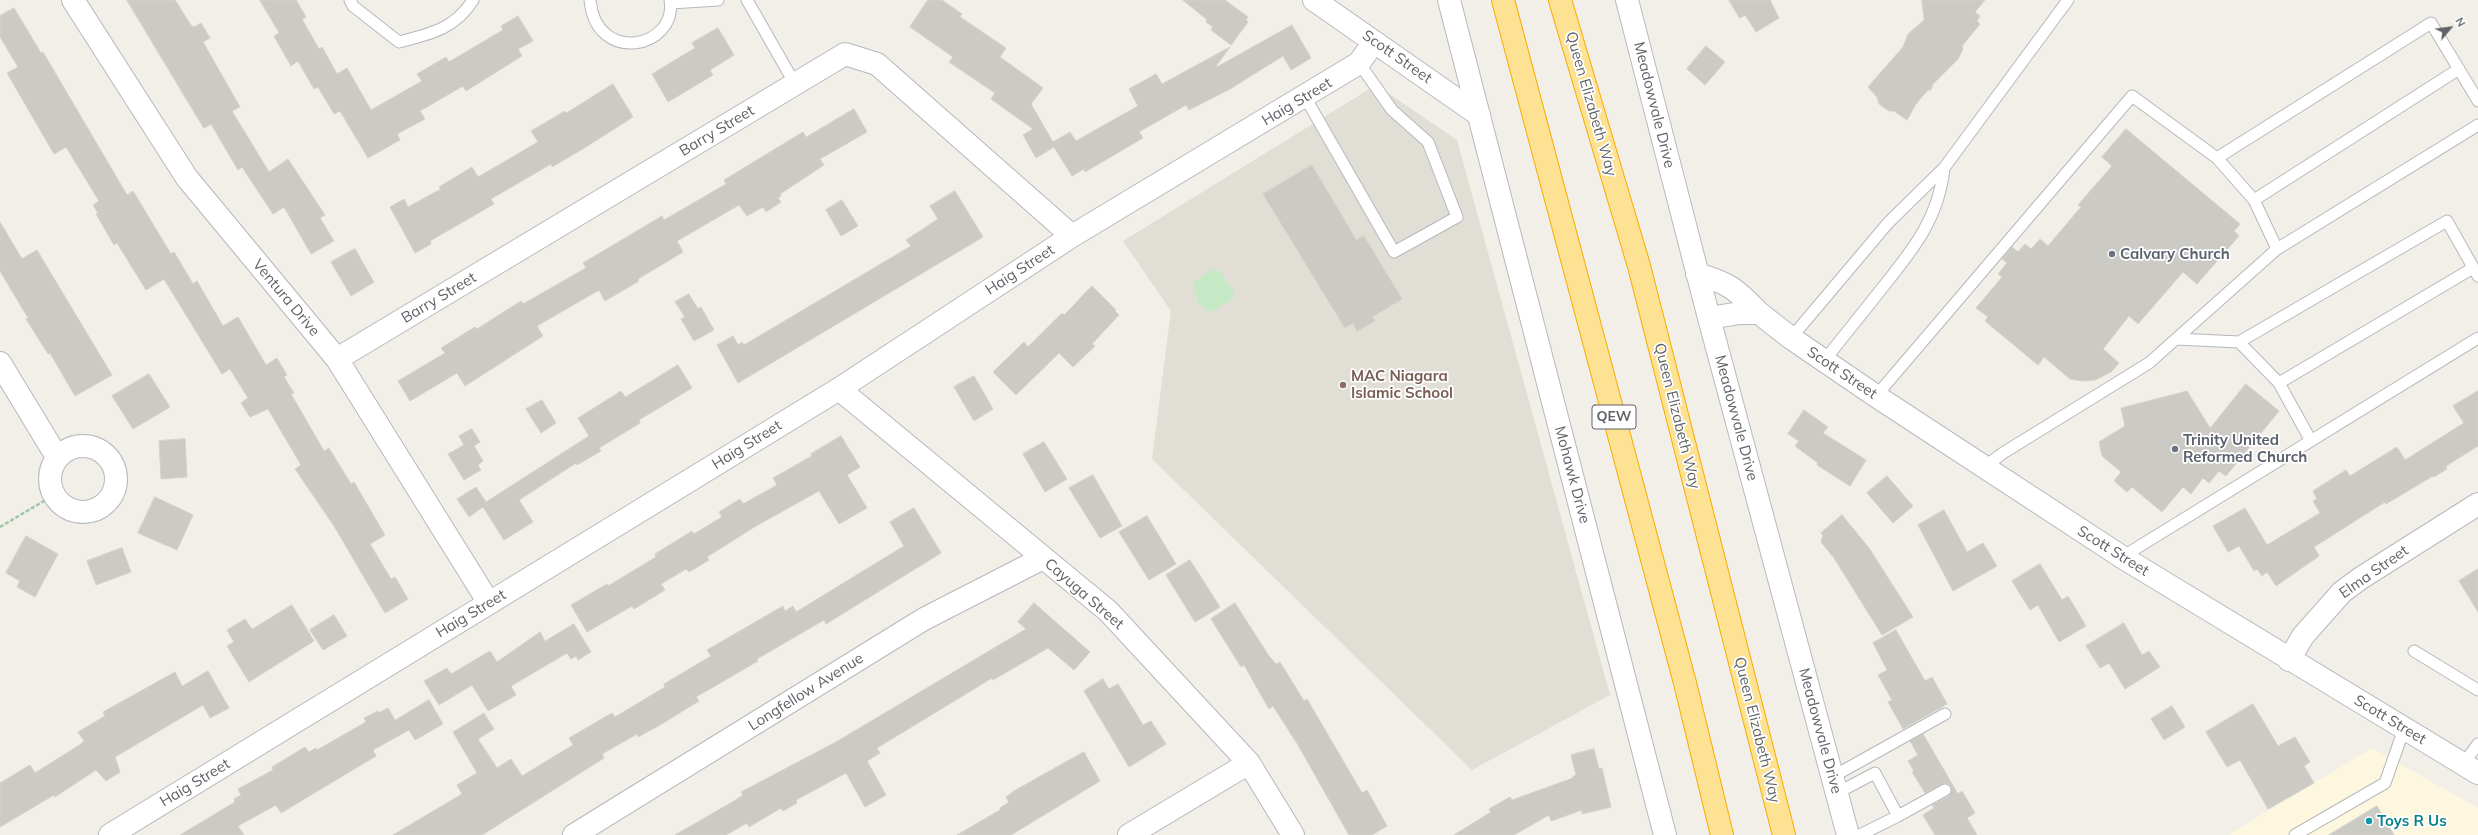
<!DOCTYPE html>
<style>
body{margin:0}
#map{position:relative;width:2478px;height:835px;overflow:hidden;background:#f1efe8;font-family:Mulish,sans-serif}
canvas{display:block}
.north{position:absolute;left:2430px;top:8px;width:40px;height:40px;-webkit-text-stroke:3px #fff;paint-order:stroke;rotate:61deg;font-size:11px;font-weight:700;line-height:16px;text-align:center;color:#5f6368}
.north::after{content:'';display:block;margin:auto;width:14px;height:18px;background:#5f6368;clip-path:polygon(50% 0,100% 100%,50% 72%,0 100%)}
</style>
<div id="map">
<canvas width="2478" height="835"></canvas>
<div class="north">N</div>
</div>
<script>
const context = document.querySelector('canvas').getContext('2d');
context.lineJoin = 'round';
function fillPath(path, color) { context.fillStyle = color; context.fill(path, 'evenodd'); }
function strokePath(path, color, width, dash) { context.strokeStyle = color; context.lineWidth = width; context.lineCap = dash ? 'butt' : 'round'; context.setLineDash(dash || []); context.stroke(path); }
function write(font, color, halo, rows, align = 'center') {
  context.font = font + ' Mulish,sans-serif'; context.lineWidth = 3.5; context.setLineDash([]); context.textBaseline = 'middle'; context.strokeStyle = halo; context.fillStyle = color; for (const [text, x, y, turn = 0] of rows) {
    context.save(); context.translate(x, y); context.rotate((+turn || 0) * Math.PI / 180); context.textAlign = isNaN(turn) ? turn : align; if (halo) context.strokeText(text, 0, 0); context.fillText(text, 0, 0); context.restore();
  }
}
const commercial = new Path2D(`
 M2372,748L2478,808V835H2228Z`);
const education = new Path2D(`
 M1376,85L1457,140L1610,695L1472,770L1152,459L1171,311L1123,241Z`);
const green = new Path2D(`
 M1213,269L1220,271L1234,293L1233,299L1210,312L1198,304L1193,282Z`);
const building = new Path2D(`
 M127,0H175L191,25L194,27L201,23L210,38L203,42L240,107L232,111L269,172L288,159L325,215L320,218L334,241L311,254L284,207L273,214L242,167L238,170L211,124L204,128Z
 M260,0H296L306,17L302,19L319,49L322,47L337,74L347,68L371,110L422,81L417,74L446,57L449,62L503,30L501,26L518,16L533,41L518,49L522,56L466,91L463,86L420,111L425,119L397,134L400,140L368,158L340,111L334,114L318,87L314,89L298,61L291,66L274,36L279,33Z
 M928,0H942L962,14L960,17L1006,48L1000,57L1043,88L1031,104L1053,142L1070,132L1076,141L1138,106L1129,89L1156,74L1162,84L1230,47L1215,68L1292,25L1311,58L1291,70L1283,56L1230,89L1189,110L1186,105L1139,132L1143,138L1085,172L1084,169L1072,176L1054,147L1036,158L1023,135L1033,129L991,99L995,93L949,62L953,57L910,27Z
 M1183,0H1225L1248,17L1246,20L1248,22L1231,45L1211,30L1213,27L1206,22L1207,20Z
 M1729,0H1770L1779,18L1756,32L1745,15L1740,18Z
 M1922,0H1985L1975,12L1980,16L1977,21L1980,24L1962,46L1963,49L1958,59L1933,84L1931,90H1928L1916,104L1907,120L1894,111H1889L1879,104L1877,97L1868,87L1903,47L1908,34L1924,20Z
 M14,8L41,53L43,52L127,195L133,191L171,254L174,252L193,284L197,281L223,326L238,317L266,365L277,358L287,375L284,377L294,393L291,394L324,451L329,448L351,484L354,482L385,535L370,544L391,579L395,577L408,599L385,613L334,526L295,469L301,465L268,409L250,417L241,403L248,398L230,369L222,374L164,279L146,290L117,243L114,245L96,214L98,213L93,205L99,201L66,147L54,154L7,73L18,67L0,37V16Z
 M718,28L734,55L710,70L713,75L668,102L652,74L695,48L692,43Z
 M1706,46L1725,62L1705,85L1687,69Z
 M613,84L633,117L586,147L552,167L551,164L491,199L494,204L430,241L431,244L415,253L390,207L404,199L408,207L441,189L439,187L472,167L478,177L538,142L531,131L565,111L566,113Z
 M854,109L867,132L820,159L824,165L780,194L781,196L778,198L781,202L766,212L763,207L747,216L739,205L677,241L683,252L638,279L639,281L605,301L599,290L537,326L543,336L465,386L457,373L410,401L398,381L445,353L441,348L475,327L477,329L521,301L523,304L586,268L583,263L662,216L664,220L726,184L724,180L803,132L806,137Z
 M2126,129L2240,224L2234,231L2239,236L2197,284L2183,272L2138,324L2129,316L2103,349L2119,363L2111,372L2095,380L2082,381L2070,379L2044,357L2038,365L1985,321L1988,317L1976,308L2002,277L1998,274L2007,263L2002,259L2012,247L2018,252L2025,244L2031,249L2040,239L2048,246L2081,207L2078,205L2112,166L2102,157Z
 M1312,165L1356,240L1364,236L1402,299L1372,317L1375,321L1357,331L1353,323L1345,328L1263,194Z
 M955,191L983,237L738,383L717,345L733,336L738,345L742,342L744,345L911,246L906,240L938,219L930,206Z
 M842,200L858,226L841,236L826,210Z
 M0,222L22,259L37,250L112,375L75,396L50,353L48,354L26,319L28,318L0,271Z
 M355,249L374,282L351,296L331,262Z
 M1092,286L1116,310L1115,311L1119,315L1092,344L1095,346L1073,367L1059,353L1016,395L993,372L1024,342L1028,347L1062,313L1064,315Z
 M689,294L698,309L701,307L714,330L694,341L681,319L685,317L675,302Z
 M678,365L692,388L639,420L640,423L599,448L601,451L577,465L576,463L519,500L533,522L504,540L483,507L469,517L457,499L476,487L486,502L589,436L578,418L621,391L625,397Z
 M149,374L170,407L133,429L112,396Z
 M974,376L993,409L974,421L954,387Z
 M2246,384L2279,411L2226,476L2219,471L2209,483L2203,478L2191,494L2183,487L2162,512L2132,487L2127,492L2114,481L2121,472L2102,456L2099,442L2125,426L2121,408L2187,391L2210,428Z
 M2478,391V446L2446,466L2447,469L2434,477L2433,476L2386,504L2385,502L2314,547L2319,556L2276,586L2267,572L2262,576L2257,569L2254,571L2239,546L2228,552L2213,526L2245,508L2267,545L2320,513L2313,501L2317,499L2313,491L2346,470L2350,476L2397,447L2405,460L2464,423L2453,406Z
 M542,400L556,423L541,433L526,409Z
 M1804,410L1828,427L1823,433L1866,460L1850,486L1817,465L1818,463L1795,446L1799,441L1788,434Z
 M472,429L480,442L474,446L483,461L478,465L481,470L464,480L448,454L464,445L459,436Z
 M841,436L860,467L847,475L867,508L839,524L819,491L756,526L707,557L709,560L689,572L686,569L661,584L665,590L634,609L632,606L587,632L571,605L607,584L608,586L656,557L655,554L692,531L694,534L722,517L719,512L740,499L743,504L777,485L773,478L812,456L811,454Z
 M185,439L187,477L161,479L159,441Z
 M1044,442L1067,479L1045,492L1023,454Z
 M1093,475L1122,526L1100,538L1069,488Z
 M1887,476L1913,506L1893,523L1867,493Z
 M155,497L193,515L177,550L138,533Z
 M914,508L941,553L826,624L824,620L757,659L758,661L696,697L699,701L660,725L638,737L637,734L602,754L604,758L482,835H393L462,794L457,785L477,773L453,732L484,713L494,729L478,739L497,768L511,759L522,776L573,745L569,738L612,713L615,717L665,687L664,684L711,656L707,650L783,606L785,611L793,606L796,612L904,546L890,522Z
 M1944,510L1967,552L1983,543L1997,566L1953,591L1918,525Z
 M1842,515L1869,548L1913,617L1882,635L1834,558L1821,542L1823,535L1821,533Z
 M1147,516L1176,564L1149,580L1119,532Z
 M26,536L58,554L35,597L17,587L20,581L6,573Z
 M122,548L131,572L96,585L87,561Z
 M1190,560L1220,607L1195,622L1166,575Z
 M2040,564L2062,600L2068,596L2086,626L2059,642L2038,605L2030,610L2012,581Z
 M2478,569V612L2459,581Z
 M1034,603L1090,652L1074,670L1048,648L993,680L992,678L877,748L880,753L867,761L886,795L865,807L846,773L796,800L797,803L783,811L781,808L749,827L747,823L726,835H675L734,801L743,795L741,792L836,742L1026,629L1018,622Z
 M1235,603L1269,656L1276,664L1280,662L1304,701L1307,699L1362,793L1367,790L1387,826L1372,835H1349L1298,745L1273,706L1269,709L1244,665L1241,667L1211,619Z
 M292,605L314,641L249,682L227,646L234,642L227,630L245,619L252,629Z
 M334,615L347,636L323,650L310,630Z
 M2124,623L2142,655L2149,651L2160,667L2125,689L2109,663L2100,668L2086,646Z
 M574,624L591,652L578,660L576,656L571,659L567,653L511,686L516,695L488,711L472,685L439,705L424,681L447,668L451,674L490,651L497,662L540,632L545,641Z
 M1896,630L1925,681L1932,677L1947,704L1903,729L1888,702L1892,700L1878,675L1887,670L1873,643Z
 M208,671L229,708L210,718L203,705L115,757L120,772L106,781L96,770L55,797L54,795L0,827V783L30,765L35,773L81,744L84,741L78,732L105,716L103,712L175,672L182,686Z
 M1103,679L1109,689L1118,684L1143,725L1151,721L1166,744L1129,767L1084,691Z
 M429,700L443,724L415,740L409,730L373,750L376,756L281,813L276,805L238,826L244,835H180L235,802L234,799L241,795L238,789L273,770L272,767L305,747L309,752L316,748L317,750L366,722L364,718L378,711L379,713L388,708L395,720Z
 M2253,704L2278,746L2295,737L2310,762L2304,766L2314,783L2268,809L2240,760L2227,767L2206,732Z
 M2172,706L2185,727L2164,740L2151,719Z
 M1923,734L1958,794L1962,791L1975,813L1967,818L1977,835H1935L1923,815L1934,808L1932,805L1949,796L1952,790L1949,784L1945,783L1925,793L1912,772L1914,771L1908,761L1918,755L1910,741Z
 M1594,749L1599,769L1602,768L1611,807L1582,814V810L1551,821L1549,815L1514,835H1454L1491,812L1489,809L1510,797L1512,800L1573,778V776L1576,775L1571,755Z
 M1084,752L1100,781L1011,835H957L1000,810V808L1009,802L1006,797L1014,791Z
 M2377,806L2394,835H2329Z`);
const path = new Path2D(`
 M0,527L54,495`);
const lane = new Path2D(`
 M350,0L353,6L399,42C430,34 455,29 473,0
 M590,0C596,66 678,48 670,0
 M747,0L795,84
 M671,3L718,0
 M2459,69L2254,200L2217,158L2431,23L2478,101
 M1305,97L1394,252L1457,217L1428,142L1392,110L1359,63
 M2254,200L2277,249
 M1791,338L1888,223L1944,168
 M2176,339L2239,342L2447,221L2478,276
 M2239,342L2279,383L2311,441
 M1824,361C1842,338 1861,315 1879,292C1910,253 1939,220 1944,168L2068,0
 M2279,383L2473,268
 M1876,396L2132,96L2217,158
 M1983,468L2003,453L2149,363L2277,249L2478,125
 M2122,557L2478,338
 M2414,651L2478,690
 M2463,764L2478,744
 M1832,777L1945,714
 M1837,793L1875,773L1898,816L1860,835
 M1898,816L1945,790
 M2295,835L2385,783L2404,729`);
const street = new Path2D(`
 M73,0L187,178L337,359L489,603
 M1449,0L1665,835
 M337,359L845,54L877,64L1072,236
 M0,363L57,457
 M839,389L1108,611L1249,763L1293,835
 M50 479a33 33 0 1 1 66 0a33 33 0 1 1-66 0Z
 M2289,660L2303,636L2342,592L2361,578L2478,504
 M110,835L839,389L1072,236L1359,63L1374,42
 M574,835L924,619L1043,558
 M1129,835L1249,763`);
const secondary = new Path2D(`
 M1314,0L1479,115
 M1627,0L1709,318L1848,835
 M1697,274C1729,283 1736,289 1759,313
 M1709,318L1740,313H1759L1791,338L1876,396L2122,557L2478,773`);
const highway = new Path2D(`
 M1503,0L1685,683L1722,835
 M1560,0L1639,266L1784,835`);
const markers = [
 [2112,254,4,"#6b7280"],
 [1343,385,4,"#8d6e63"],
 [2175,449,4,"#6b7280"],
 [2369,821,4,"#0f9aa8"]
];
const shields = [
 [1614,417,44]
];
const shieldNames = [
 ["QEW",1614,417]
];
const streetNames = [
 ["Scott Street",1397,57,35],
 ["Haig Street",1297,102,-31],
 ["Queen Elizabeth Way",1591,104,74],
 ["Meadowvale Drive",1654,105,76],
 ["Barry Street",717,131,-31],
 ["Haig Street",1020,270,-33],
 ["Ventura Drive",286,298,50],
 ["Barry Street",439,298,-31],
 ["Scott Street",1842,373,34],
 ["Queen Elizabeth Way",1677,416,76],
 ["Meadowvale Drive",1736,418,75],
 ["Haig Street",747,445,-32],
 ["Mohawk Drive",1572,475,75],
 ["Scott Street",2113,551,32],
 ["Elma Street",2374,572,-35],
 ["Cayuga Street",1084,594,41],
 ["Haig Street",471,614,-31],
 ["Longfellow Avenue",806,692,-32],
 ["Scott Street",2390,720,31],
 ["Queen Elizabeth Way",1757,730,76],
 ["Meadowvale Drive",1820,731,75],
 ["Haig Street",195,783,-31]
];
const worshipNames = [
 ["Calvary Church",2120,254],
 ["Trinity United",2183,440],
 ["Reformed Church",2183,457]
];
const educationNames = [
 ["MAC Niagara",1351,376],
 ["Islamic School",1351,393]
];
const cultureNames = [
 ["Toys R Us",2377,821]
];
fillPath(commercial, '#fef7e0');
fillPath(education, '#e1ded6');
fillPath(green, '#c5e8c5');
fillPath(building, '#cccac5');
strokePath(building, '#d6d1c6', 1);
strokePath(lane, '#b5b8bc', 13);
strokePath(street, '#b5b8bc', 24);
strokePath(secondary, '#b6babf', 24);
strokePath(highway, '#f9ab00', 24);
strokePath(path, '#9cc7a9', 2.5, [4, 2]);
strokePath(lane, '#fff', 11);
strokePath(street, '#fff', 22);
strokePath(secondary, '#fff', 22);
strokePath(highway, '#fde293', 22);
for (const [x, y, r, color] of markers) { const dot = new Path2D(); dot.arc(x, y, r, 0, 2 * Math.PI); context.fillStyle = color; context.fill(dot); strokePath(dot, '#fff', 1.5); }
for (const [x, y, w] of shields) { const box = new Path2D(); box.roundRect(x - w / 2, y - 12, w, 24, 3); context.fillStyle = '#fff'; context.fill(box); strokePath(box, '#5f6368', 1); }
write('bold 14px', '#5f6368', null, shieldNames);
write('15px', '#5f6368', '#fff', streetNames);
write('bold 15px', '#5b616d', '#fff', worshipNames, 'left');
write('bold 15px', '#785e54', '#fff', educationNames, 'left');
write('bold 15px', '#0d838f', '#fff', cultureNames, 'left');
</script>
